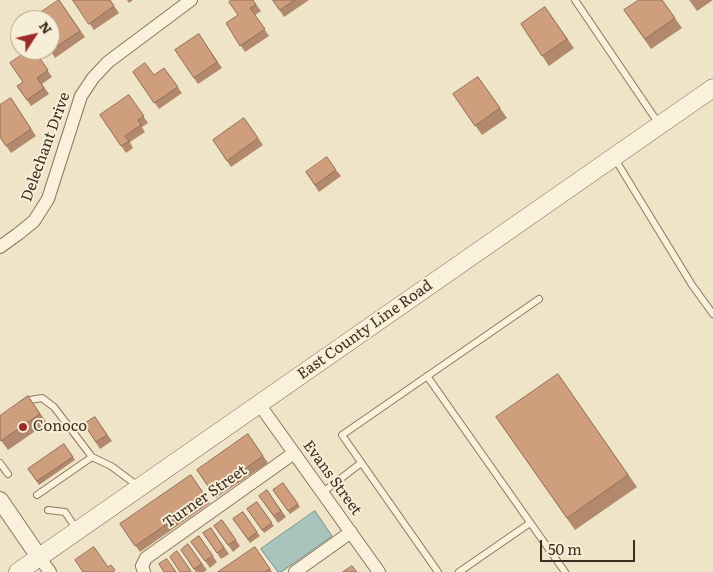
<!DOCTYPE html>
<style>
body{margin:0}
#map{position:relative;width:713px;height:572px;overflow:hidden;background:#f0e4c8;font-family:Literata,serif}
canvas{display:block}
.north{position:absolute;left:10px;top:10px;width:50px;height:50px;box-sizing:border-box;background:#f7eed8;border:1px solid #ada18e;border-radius:50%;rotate:55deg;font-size:14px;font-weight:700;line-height:20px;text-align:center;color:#3d2e20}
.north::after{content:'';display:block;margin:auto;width:18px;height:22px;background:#9e2a2b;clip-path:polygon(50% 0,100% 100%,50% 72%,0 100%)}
.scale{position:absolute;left:540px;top:540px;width:95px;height:22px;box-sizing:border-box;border:2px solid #3d2e20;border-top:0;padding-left:6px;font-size:15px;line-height:18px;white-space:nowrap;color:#3d2e20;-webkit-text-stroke:4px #f7eed8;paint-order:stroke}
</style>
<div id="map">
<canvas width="713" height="572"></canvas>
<div class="north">N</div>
<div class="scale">50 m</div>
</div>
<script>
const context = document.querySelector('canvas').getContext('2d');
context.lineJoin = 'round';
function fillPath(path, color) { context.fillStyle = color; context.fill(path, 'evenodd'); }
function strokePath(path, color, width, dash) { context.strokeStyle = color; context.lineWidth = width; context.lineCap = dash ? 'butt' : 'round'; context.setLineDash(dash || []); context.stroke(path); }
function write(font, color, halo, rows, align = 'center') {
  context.font = font + ' Literata,serif'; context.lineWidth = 4; context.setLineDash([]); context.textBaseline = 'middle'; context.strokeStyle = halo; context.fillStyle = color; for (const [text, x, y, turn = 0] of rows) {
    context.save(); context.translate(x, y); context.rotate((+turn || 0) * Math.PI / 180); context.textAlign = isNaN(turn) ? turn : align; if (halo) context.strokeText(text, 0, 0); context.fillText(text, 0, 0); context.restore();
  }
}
const water = new Path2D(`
 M315,511L332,536L281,572H278L261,549Z`);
const service = new Path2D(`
 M575,0L659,124
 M615,159L692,285L713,314
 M427,376L565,572
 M23,404L30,400L42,398L54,407L92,457L111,466L138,486
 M0,463L8,474
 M323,492L361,463
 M37,495L92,457
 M48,510L65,512L77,530
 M438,572L342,435L539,299
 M459,572L530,523`);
const minor = new Path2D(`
 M0,247L18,234L34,221L48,199L81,96L93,78L108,62L191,0
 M259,404L379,572
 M39,557L50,572
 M144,572L142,566L146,558L294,453
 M295,572L351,532`);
const tertiary = new Path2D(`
 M0,500L39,557`);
const secondary = new Path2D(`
 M18,572L713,88`);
const wall = new Path2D(`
 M59,0L85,37L55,58L50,50Z
 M73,0H110L119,13L94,30Z
 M127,0H133L129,3Z
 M253,0L261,11L255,15L269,36L245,52L226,23L238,15Z
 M273,0H309L284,17Z
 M662,0L682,28L651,49L624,10Z
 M689,0H713L697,11Z
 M545,7L574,48L549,66L521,24Z
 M199,34L222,68L198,84L175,50Z
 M34,50L52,77L42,84L49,94L31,106L17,86L23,82Z
 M164,68L182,93L159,109L133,72L154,75Z
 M478,77L507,118L482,135L453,94Z
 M129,95L148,123L142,127L145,132L130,142L133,148L126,153L100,115Z
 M11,98L36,136L11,153L0,137Z
 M244,118L263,145L231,167L213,140Z
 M336,170L341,176L319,192L306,172Z
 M558,374L637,487L575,530L496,417Z
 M28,396L47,423L8,450L0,439Z
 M95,417L112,441L100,449L84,424Z
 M248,434L268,463L216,498L197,470Z
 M64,444L75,460L39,485L28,469Z
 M191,475L210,503L140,552L120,524Z
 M283,483L300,507L290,514L273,490Z
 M267,490L286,517L278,523L259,496Z
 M257,502L274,526L264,533L247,509Z
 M243,512L260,536L250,543L233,519Z
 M222,520L240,546L233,552L214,526Z
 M211,528L229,554L221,559L203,533Z
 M199,536L217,562L210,568L191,542Z
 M188,544L207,570L204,572H196L181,550Z
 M255,547L272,572H218Z`);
const building = new Path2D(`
 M59,0L80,31L50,51V20H36L34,17Z
 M73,0H110L114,6L89,24Z
 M231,0H253L256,5L250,8L265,29L240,46L226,23L238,15L229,2Z
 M273,0H295L280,10Z
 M639,0H662L675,18L645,39L624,10Z
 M545,7L567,39L542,56L521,24Z
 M199,34L217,62L194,78L175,50Z
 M29,50H34L48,70L37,78L44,88L27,100L17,86L23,82L10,63Z
 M145,63L154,75L164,68L178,87L154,103L133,72Z
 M478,77L500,108L475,126L453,94Z
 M129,95L144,116L138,120L141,125L125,136L129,141L121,146L100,115Z
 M11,98L31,129L6,146L0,137V105Z
 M244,118L258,138L227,161L213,140Z
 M327,157L336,170L315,185L306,172Z
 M558,374L628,475L567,518L496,417Z
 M28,396L40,414L1,441L0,439V416Z
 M95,417L107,435L96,442L84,424Z
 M248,434L263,456L212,492L197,470Z
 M64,444L73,457L37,481L28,469Z
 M191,475L206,497L135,546L120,524Z
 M283,483L298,504L288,511L273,490Z
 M267,490L281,511L274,516L259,496Z
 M257,502L272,523L262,530L247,509Z
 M243,512L257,532L248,539L233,519Z
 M222,520L236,540L228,545L214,526Z
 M211,528L224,548L217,553L203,533Z
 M199,536L213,556L205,561L191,542Z
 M188,544L202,564L194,569L181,550Z
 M94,547L108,567L111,565L115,570L113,572H83L75,560Z
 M255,547L270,569L265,572H218Z
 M177,551L191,571L190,572H180L170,557Z
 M167,559L176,572H164L159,564Z
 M352,566L357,572H343Z`);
const markers = [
 [23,427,5,"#9e2a2b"]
];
const streetNames = [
 ["Delechant Drive",46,147,-70],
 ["East County Line Road",365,330,-35],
 ["Evans Street",332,478,54],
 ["Turner Street",205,497,-35]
];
const poiNames = [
 ["Conoco",33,427]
];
fillPath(water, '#a9c4bc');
strokePath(water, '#6f938a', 1);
strokePath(service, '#8d765c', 8);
strokePath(minor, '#8d765c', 14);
strokePath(tertiary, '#8d765c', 18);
strokePath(secondary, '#6f573f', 19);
strokePath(service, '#faf1dc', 6);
strokePath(minor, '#faf1dc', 12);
strokePath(tertiary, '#faf1dc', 16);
strokePath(secondary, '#faf1dc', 18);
fillPath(wall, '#b2896c');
fillPath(building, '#cf9f7d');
strokePath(building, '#916f58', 1);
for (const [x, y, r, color] of markers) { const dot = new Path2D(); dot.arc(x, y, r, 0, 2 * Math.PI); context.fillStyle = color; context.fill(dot); strokePath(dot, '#f7eed8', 2); }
write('15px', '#3d2e20', '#f7eed8', streetNames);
write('15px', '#3d2e20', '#f7eed8', poiNames, 'left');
</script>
